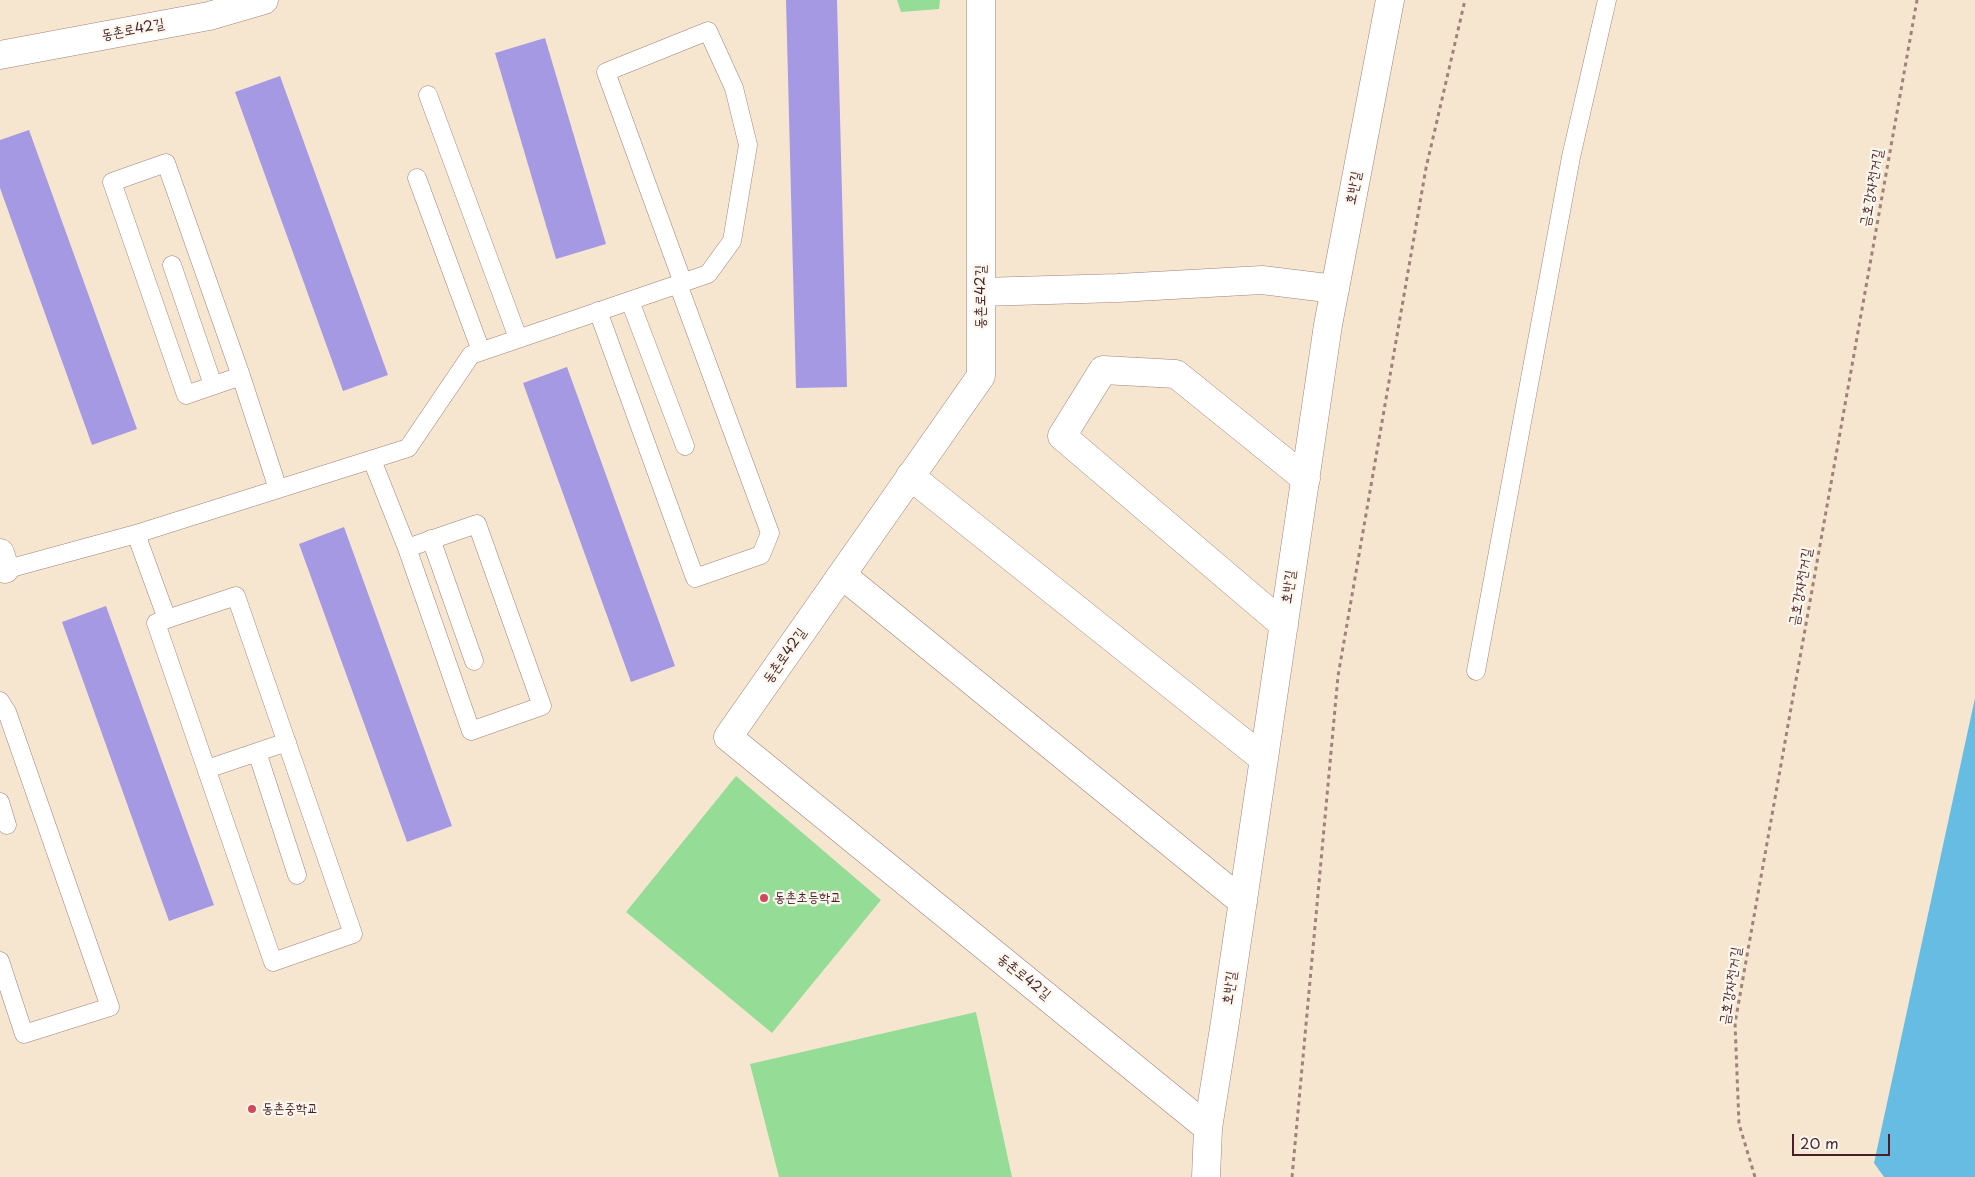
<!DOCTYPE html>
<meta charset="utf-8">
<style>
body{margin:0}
#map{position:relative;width:1975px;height:1177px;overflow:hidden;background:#f6e6cf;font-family:"Playpen Sans",sans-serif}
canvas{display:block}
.scale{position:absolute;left:1792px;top:1134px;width:98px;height:22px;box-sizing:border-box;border:2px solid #4a1f2b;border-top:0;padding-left:6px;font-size:15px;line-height:18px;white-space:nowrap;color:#4a1f2b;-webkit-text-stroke:4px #fbf7ec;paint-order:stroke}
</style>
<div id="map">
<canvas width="1975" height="1177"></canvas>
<div class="scale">20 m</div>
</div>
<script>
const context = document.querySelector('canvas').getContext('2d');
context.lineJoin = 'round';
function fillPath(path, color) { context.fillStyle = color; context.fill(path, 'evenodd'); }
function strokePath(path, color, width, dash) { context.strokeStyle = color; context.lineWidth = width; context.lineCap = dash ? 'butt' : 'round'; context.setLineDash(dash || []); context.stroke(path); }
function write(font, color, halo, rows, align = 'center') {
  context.font = font + ' "Playpen Sans","Poor Story",sans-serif'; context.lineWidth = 4.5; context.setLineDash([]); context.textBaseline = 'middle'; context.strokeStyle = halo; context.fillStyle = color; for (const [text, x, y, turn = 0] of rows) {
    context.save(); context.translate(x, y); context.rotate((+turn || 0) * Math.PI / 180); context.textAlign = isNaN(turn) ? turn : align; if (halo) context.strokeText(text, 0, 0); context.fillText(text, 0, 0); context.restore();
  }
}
const green = new Path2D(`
 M897,0H940L939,9L901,12Z
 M736,776L881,900L772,1033L626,912Z
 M976,1012L1012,1177H779L750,1064Z`);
const water = new Path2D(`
 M1975,698V1177H1884L1874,1163Z`);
const building = new Path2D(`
 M786,0H837L847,387L796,388Z
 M545,38L606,244L556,259L495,53Z
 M280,76L388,375L343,391L235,92Z
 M29,130L137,429L92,445L0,188V140Z
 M567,367L675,666L631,682L523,383Z
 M344,527L452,826L407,842L299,544Z
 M106,606L214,905L169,921L62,622Z`);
const path = new Path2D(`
 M1292,1177L1338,676L1426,168L1465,0
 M1755,1177L1739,1124L1735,1023L1917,0`);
const lane = new Path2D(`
 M428,95L518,338
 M417,178L481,351
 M172,265L213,385
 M630,301L685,446
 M598,311L695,578L761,555L770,533L678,284
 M241,376L186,395L112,182L166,163L241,376L278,489
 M372,460L407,548L477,524L542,706L471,731L407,548
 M136,534L167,619L236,596L353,934L273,962L156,623L167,619
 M431,539L474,661
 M0,571L136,534L408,448L471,355L708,274L732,241L748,145L734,88L708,31L606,72L683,283
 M1476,671L1571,157L1607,0
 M0,701L7,712L110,1007L24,1034L0,961
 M257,752L297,875
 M207,769L287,742
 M0,802L7,825`);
const street = new Path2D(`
 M981,0V376L728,737L1208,1128
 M0,55L209,16L264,0
 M981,292L1118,288L1262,280L1335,289
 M910,476L1264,759
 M0,553L5,569
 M842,575L1243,902
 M1284,625L1062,436L1103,370L1176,374L1306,479
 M1206,1177L1208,1128L1225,1022L1328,325L1390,0`);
const markers = [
 [764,898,5,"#d1495b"],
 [252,1109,5,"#d1495b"]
];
const streetNames = [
 ["동촌로42길",133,30,-11],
 ["호반길",1354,188,-79],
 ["금호강자전거길",1872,188,-80],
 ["동촌로42길",981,297,-90],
 ["호반길",1289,587,-82],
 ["금호강자전거길",1801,587,-80],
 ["동촌로42길",785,656,-55],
 ["동촌로42길",1024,977,39],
 ["금호강자전거길",1731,986,-81],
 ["호반길",1230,988,-82]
];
const poiNames = [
 ["동촌초등학교",774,898],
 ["동촌중학교",262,1109]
];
fillPath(green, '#95dd97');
fillPath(water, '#66bce3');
fillPath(building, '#a699e3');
strokePath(lane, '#a0827d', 19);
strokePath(street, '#a0827d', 29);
strokePath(path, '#a0827d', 3, [4, 4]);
strokePath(lane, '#fff', 18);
strokePath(street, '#fff', 28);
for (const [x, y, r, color] of markers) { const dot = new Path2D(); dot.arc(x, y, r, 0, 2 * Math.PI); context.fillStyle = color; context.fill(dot); strokePath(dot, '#fbf7ec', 2); }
write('14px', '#4a1f2b', '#fbf7ec', streetNames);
write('14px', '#4a1f2b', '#fbf7ec', poiNames, 'left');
</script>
